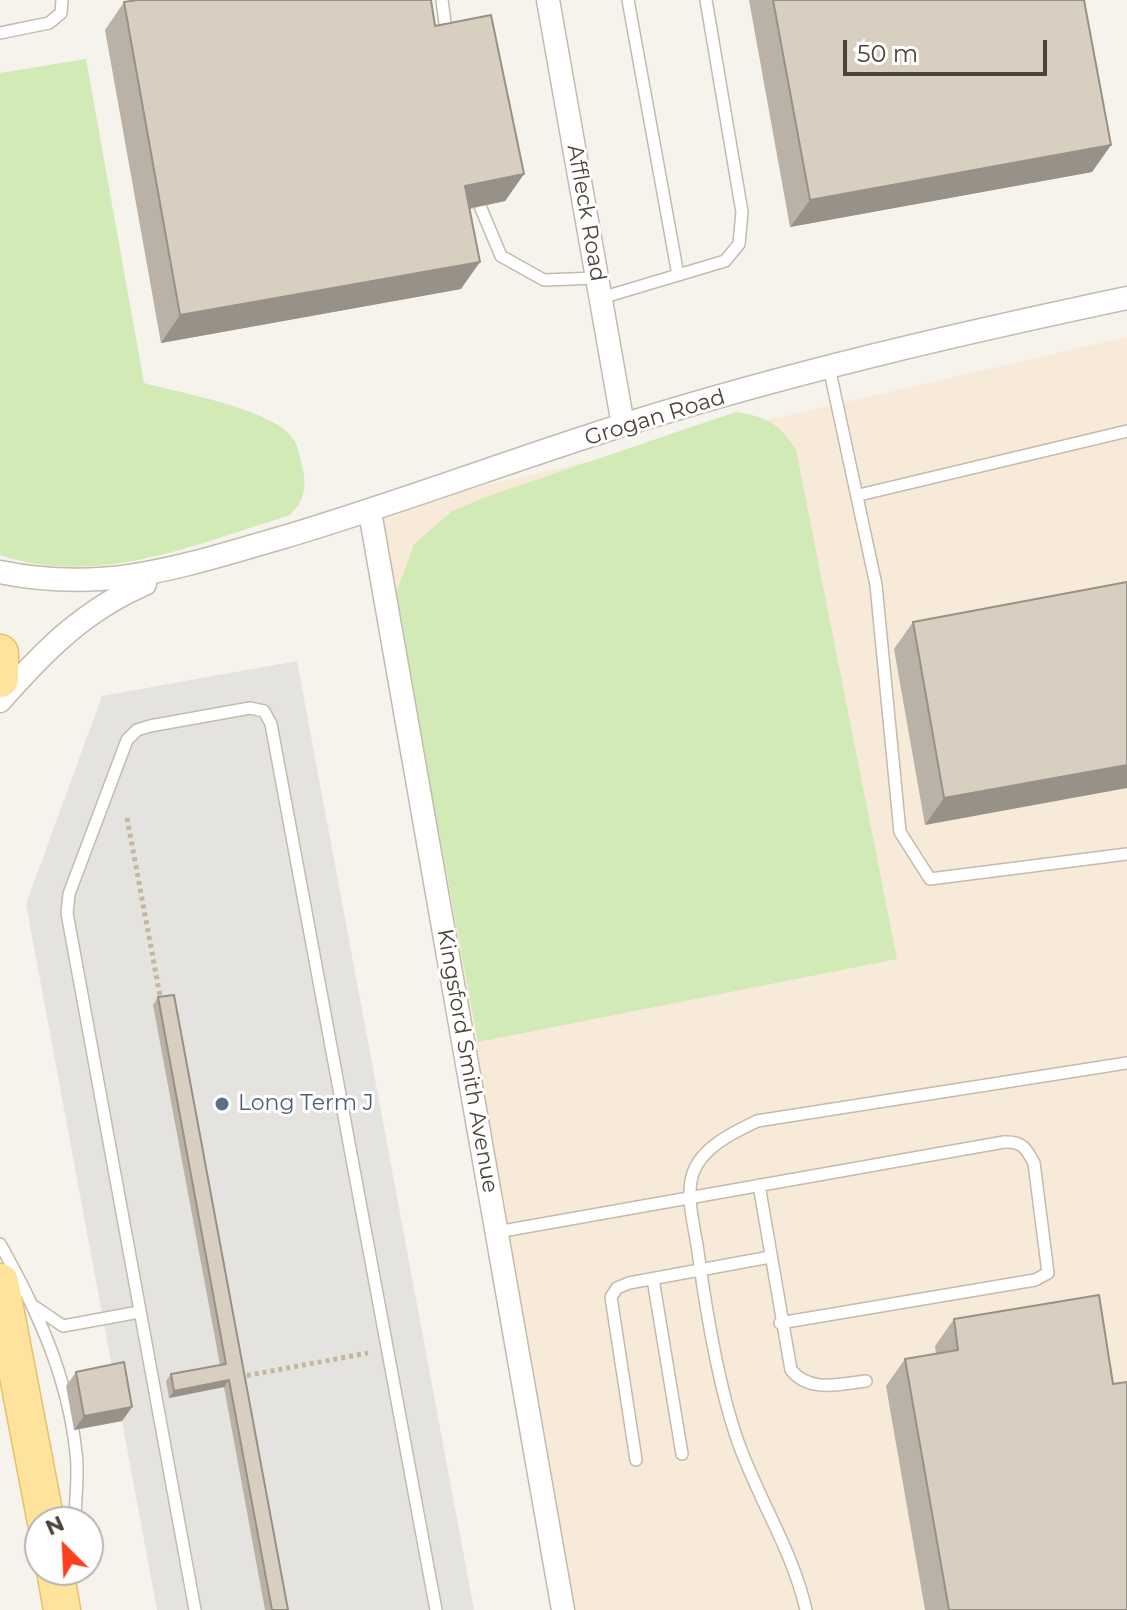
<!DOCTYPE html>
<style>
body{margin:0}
#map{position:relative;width:1127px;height:1610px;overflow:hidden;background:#f6f3ec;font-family:Montserrat,sans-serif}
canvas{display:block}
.north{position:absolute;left:24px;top:1506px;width:80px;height:80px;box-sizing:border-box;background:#fff;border:2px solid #b7b4b0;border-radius:50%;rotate:336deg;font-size:22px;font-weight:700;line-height:32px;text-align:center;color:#4b4439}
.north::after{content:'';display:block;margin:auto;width:28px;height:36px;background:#fc3f1d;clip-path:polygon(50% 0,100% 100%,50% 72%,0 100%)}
.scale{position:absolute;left:843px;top:40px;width:204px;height:36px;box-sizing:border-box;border:4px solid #4b4439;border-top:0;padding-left:10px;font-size:24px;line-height:28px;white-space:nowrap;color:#4b4439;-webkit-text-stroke:6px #fff;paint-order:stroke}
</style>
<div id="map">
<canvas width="1127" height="1610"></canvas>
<div class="north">N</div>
<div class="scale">50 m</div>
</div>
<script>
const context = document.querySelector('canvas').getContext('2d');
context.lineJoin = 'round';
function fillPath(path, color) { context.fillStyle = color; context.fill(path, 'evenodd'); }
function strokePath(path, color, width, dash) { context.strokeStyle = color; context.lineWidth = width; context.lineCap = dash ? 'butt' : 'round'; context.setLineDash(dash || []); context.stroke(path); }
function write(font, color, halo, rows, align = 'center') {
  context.font = font + ' Montserrat,sans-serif'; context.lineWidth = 6; context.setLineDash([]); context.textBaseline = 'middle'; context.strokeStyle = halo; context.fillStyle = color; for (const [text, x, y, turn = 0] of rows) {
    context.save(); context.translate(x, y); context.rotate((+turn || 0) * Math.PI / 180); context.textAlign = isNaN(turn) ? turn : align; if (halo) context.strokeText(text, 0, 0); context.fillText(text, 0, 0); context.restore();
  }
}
const commercial = new Path2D(`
 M1127,337V1610H564L370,512Z`);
const green = new Path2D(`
 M86,59L144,383C179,393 276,409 294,440C299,449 301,460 303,470C307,488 303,503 290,515C196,544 98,588 0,555V73Z
 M736,412C767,417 779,423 796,450L897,959L478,1042L395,596L414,544L452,511L488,496Z`);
const parking = new Path2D(`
 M297,661L474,1610H157L26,904L102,696Z`);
const path = new Path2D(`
 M127,818L161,1001
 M239,1377L368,1353`);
const lane = new Path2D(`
 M442,0L447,38
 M628,0L678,275
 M0,33L49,23L61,13L62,0
 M480,206L501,256L544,280L597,278
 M601,298L725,261L739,244L742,212L706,0
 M829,367L876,585L900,832L930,879L1127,854
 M859,495L1127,431
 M759,1185L791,1370C810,1393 839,1384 866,1381
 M497,1232L1004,1142C1022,1141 1026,1148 1034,1163L1048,1273L1035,1280L780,1323
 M0,1244C37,1310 68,1376 76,1453C79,1475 75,1500 75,1522
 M653,1279L682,1454
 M35,1307L63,1326L139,1312
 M636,1460L611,1297L617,1288L629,1283L770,1257
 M195,1610L67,913L69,894L127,740L137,730L150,726L250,708L264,711L271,724L436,1610
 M806,1610C792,1548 756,1496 736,1436C717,1380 706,1310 698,1252C695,1228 685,1197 693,1173C702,1147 734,1132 757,1121L1127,1063`);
const street = new Path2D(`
 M548,0L623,425
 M370,512L563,1610
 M0,572C107,594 182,566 284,537C398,503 509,461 623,425C789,373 957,334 1127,298
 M0,701C43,652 84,610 145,584`);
const primary = new Path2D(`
 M0,653V679
 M0,1282L46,1522
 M55,1570L62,1610`);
const wall = new Path2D(`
 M749,0H1084L1111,145L1092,172L790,227Z
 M124,2L435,26L524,174L505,201L470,209L461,289L161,343L105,30Z
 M1127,582L925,825L894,649L913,622Z
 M158,997L288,1610H265L224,1387L169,1398L166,1381L171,1374L220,1365L153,1005Z
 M954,1319L1113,1384L1127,1610H925L886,1386L905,1359L936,1354L935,1346Z
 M76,1372L132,1407L122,1421L74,1430L66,1386Z`);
const shadedWall = new Path2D(`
 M1111,145L1092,172L790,227L810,200Z
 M524,174L505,201L446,213L465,186Z
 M480,262L461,289L161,343L180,315Z
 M1127,765V788L925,825L944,798Z
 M229,1380L224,1387L169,1398L174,1391Z
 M132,1407L122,1421L74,1430L84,1416Z`);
const building = new Path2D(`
 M137,0H431L435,26L491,15L524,174L465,186L480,262L180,315L124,2Z
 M773,0H1084L1111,145L810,200Z
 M1127,582V765L944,798L913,622Z
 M174,995L288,1610H272L229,1380L174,1391L171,1374L226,1364L158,997Z
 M1099,1295L1113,1384L1127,1382V1610H949L905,1359L958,1350L954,1319Z
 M124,1362L132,1407L84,1416L76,1372Z`);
const markers = [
 [222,1104,8,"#5c6f8a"]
];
const streetNames = [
 ["Affleck Road",586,213,80],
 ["Grogan Road",655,418,-17],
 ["Kingsford Smith Avenue",467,1061,80]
];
const serviceNames = [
 ["Long Term J",238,1104]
];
fillPath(commercial, '#f7ead8');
fillPath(green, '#d2eab5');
fillPath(parking, '#e5e3e0');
strokePath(lane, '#c2bbae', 14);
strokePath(street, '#c2bbae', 25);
strokePath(primary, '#e6c16a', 39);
strokePath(path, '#c4b79f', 5, [4, 4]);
strokePath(lane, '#fff', 11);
strokePath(street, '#fff', 22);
strokePath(primary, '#ffe39c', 36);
fillPath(wall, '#bab2a6');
fillPath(shadedWall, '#979187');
fillPath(building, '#d8cfc1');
strokePath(building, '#979187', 2);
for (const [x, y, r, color] of markers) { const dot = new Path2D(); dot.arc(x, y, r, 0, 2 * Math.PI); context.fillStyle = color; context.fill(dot); strokePath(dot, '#fff', 3); }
write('22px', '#4b4439', '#fff', streetNames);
write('22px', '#4e5e75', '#fff', serviceNames, 'left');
</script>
